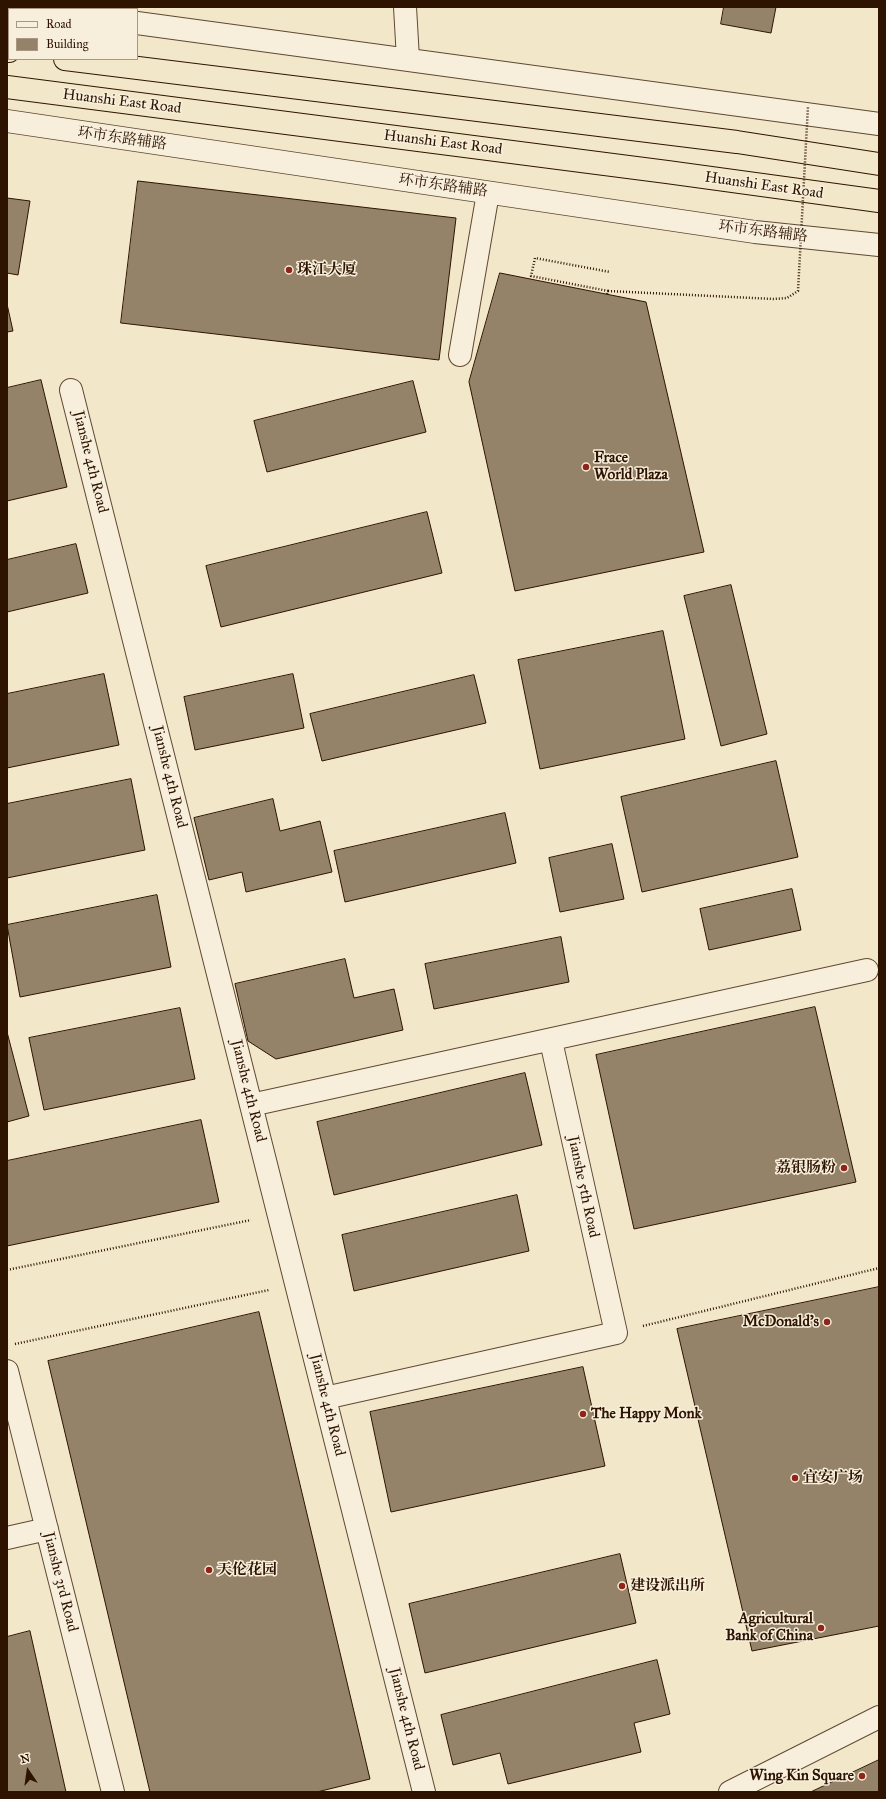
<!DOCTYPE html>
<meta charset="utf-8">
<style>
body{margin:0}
#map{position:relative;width:886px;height:1799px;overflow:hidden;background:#f3e7c9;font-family:"IM FELL Great Primer",serif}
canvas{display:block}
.frame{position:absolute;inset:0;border:8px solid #2e1400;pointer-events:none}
.legend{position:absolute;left:8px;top:8px;width:130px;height:52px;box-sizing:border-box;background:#f7efdc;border:1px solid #a79784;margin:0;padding:5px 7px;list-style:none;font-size:12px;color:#2e1400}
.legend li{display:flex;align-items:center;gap:8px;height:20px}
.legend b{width:20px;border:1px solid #a79784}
.north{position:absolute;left:8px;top:1751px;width:40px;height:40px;-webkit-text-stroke:3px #f7efdc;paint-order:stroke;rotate:347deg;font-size:11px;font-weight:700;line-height:16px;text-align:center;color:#2e1400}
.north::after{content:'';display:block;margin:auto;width:14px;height:18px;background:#2e1400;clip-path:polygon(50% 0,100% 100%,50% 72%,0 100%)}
</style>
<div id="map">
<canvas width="886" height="1799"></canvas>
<div class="frame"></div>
<ul class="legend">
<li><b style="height:5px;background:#f7efdc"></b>Road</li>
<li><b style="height:11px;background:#948269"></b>Building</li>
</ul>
<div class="north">N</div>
</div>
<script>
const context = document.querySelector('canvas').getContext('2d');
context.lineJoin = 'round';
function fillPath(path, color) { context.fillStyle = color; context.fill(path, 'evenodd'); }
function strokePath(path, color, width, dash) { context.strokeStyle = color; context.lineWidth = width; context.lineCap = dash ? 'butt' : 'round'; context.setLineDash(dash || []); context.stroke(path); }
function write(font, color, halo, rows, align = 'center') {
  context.font = font + ' "IM FELL Great Primer","Noto Serif SC",serif'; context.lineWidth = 3; context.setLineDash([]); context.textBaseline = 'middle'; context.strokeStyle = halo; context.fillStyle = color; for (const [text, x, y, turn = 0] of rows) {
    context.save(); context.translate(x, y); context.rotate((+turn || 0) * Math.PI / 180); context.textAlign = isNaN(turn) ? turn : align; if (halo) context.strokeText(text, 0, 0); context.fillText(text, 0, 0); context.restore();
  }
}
const building = new Path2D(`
 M724,7H776L771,33L721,24Z
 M138,181L456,218L439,360L121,323Z
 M7,198L30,201L18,275L7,273Z
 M500,273L646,302L704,552L515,591L469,382Z
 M7,304L13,331L7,332Z
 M41,380L67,487L7,501V388Z
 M413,381L426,432L267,472L254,421Z
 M427,512L442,573L221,627L206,566Z
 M76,544L88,593L7,612V560Z
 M731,585L767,734L721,746L684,596Z
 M663,631L685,739L540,769L518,660Z
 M104,674L119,745L7,768V694Z
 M293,674L304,728L195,750L184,697Z
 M474,675L486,723L322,761L310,714Z
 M776,761L798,857L642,892L621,797Z
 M131,779L145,850L7,878V804Z
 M273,799L280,831L320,821L332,872L246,892L242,872L209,880L194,818Z
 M505,813L516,863L345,902L334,851Z
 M612,844L624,899L560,912L549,858Z
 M792,889L801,930L709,950L700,909Z
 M157,895L171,967L20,997L7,925Z
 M561,937L569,982L434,1009L425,964Z
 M345,959L354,998L394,989L403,1030L276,1059L248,1041L235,984Z
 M815,1007L856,1182L634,1229L596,1055Z
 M180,1008L195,1079L44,1110L29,1038Z
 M7,1032L29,1116L7,1122Z
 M525,1073L542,1145L334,1195L317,1122Z
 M201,1120L219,1202L7,1246V1161Z
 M517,1195L529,1251L354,1291L342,1235Z
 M879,1287V1626L752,1651L677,1329Z
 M259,1312L370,1779L317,1792H150L48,1361Z
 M583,1367L605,1466L391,1512L370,1412Z
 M620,1554L636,1623L425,1673L409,1604Z
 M30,1631L66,1792H7V1637Z
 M657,1660L670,1714L634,1723L641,1752L508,1784L500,1753L453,1765L441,1715Z
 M879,1760V1792H811Z`);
const path = new Path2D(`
 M607,294L608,291L531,276L535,258L610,272
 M7,1270L251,1220
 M643,1326L879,1268
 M15,1344L269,1290`);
const minor = new Path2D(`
 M18,7L33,9
 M405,7L408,59
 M137,23L879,124
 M7,121L755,232L879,245
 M460,355L488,193
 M71,390L424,1792
 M251,1105L867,970
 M7,1371L113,1792
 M325,1398L616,1333L551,1041
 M7,1538L47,1529
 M730,1792L879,1717`);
const highway = new Path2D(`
 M7,51H9
 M65,59L737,142L879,164
 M7,87L667,172L879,201`);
const pathBridge = new Path2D(`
 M608,291L774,299L787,298L798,291L808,106`);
const markers = [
 [289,270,4,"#8f2418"],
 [586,467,4,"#8f2418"],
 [844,1168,4,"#8f2418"],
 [827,1322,4,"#8f2418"],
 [583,1414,4,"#8f2418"],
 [795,1478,4,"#8f2418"],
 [209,1570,4,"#8f2418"],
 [622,1586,4,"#8f2418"],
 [821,1628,4,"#8f2418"],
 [862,1776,4,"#8f2418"]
];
const streetNames = [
 ["Huanshi East Road",122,102,7],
 ["环市东路辅路",122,139,8],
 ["Huanshi East Road",443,143,7],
 ["环市东路辅路",443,186,8],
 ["Huanshi East Road",764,186,8],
 ["环市东路辅路",763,232,7],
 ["Jianshe 4th Road",90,462,76],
 ["Jianshe 4th Road",169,777,76],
 ["Jianshe 4th Road",248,1091,76],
 ["Jianshe 5th Road",583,1187,78],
 ["Jianshe 4th Road",327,1405,76],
 ["Jianshe 3rd Road",60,1582,76],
 ["Jianshe 4th Road",406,1719,76]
];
const poiNames = [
 ["珠江大厦",297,270],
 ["Frace",594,458],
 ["World Plaza",594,475],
 ["荔银肠粉",836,1168,"right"],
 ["McDonald's",819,1322,"right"],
 ["The Happy Monk",591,1414],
 ["宜安广场",803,1478],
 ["天伦花园",217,1570],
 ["建设派出所",630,1586],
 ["Agricultural",813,1619,"right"],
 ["Bank of China",813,1636,"right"],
 ["Wing Kin Square",854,1776,"right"]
];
fillPath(building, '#948269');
strokePath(building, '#2e1400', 1);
strokePath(minor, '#5f4932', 24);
strokePath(highway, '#2e1400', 24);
strokePath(path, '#2e1400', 2.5, [1, 2]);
strokePath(minor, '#f7efdc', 22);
strokePath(highway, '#f3e7c9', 22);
strokePath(pathBridge, '#2e1400', 2.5, [1, 2]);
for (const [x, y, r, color] of markers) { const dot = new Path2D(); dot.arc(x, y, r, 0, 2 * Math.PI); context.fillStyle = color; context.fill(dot); strokePath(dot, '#f7efdc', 1.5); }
write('15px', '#2e1400', '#f7efdc', streetNames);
write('bold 15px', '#2e1400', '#f7efdc', poiNames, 'left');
</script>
